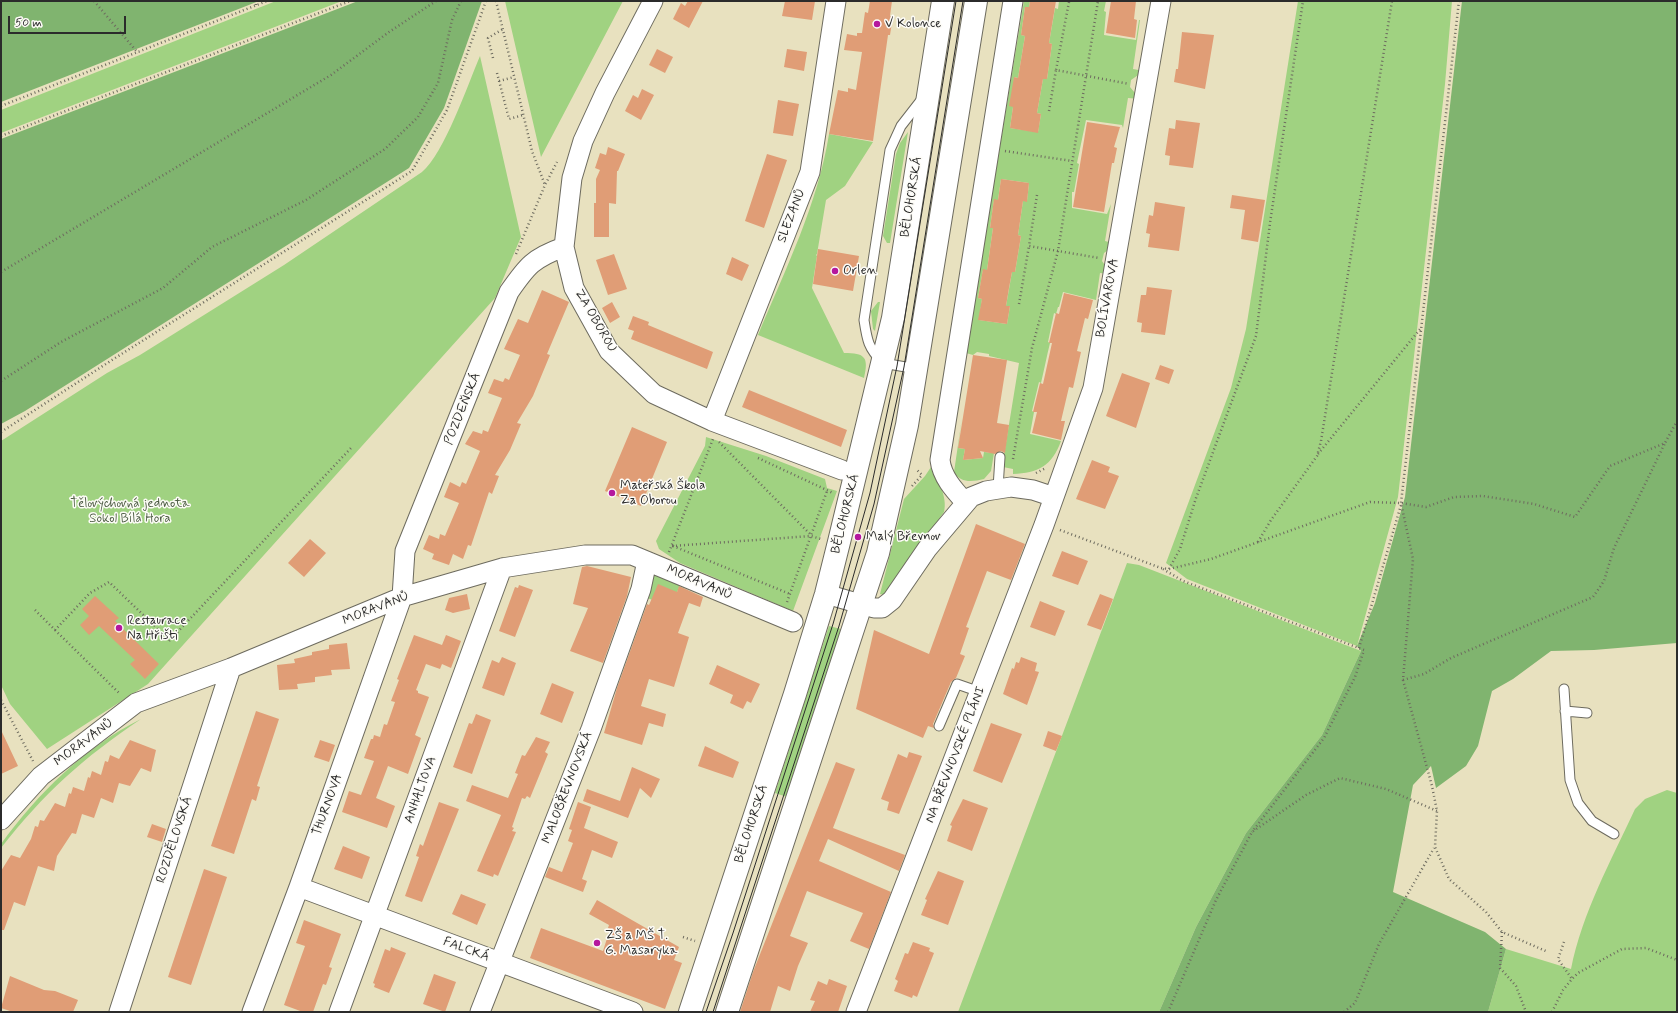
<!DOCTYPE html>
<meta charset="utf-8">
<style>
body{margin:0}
#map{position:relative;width:1678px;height:1013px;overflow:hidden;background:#e8e1bf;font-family:Mynerve,sans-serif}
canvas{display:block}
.frame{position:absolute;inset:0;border:2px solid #2b2b2b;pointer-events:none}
.scale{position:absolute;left:8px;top:16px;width:118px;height:18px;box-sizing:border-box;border:2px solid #2b2b2b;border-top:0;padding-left:5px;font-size:12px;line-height:14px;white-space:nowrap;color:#2b2b2b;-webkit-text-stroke:3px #fdfcf7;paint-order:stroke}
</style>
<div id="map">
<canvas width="1678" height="1013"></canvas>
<div class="frame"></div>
<div class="scale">50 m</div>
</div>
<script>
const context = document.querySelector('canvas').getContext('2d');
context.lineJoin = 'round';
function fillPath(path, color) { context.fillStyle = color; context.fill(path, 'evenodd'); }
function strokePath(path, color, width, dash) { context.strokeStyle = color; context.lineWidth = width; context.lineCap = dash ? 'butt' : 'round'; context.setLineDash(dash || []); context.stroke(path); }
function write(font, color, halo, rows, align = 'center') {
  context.font = font + ' Mynerve,sans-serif'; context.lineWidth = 3; context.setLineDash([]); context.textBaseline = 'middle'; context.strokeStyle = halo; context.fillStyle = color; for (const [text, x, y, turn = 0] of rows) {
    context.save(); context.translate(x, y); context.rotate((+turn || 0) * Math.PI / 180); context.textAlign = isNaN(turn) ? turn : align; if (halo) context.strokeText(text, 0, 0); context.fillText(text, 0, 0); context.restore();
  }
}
const green = new Path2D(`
 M276,1H342L1,133V110Z
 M505,1H623L541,157Z
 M1024,1H1030L1029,7H1025L1021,35L1025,36L1018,78L1014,77L1013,107L1010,128L1038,132L1041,114L1037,113L1043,79H1047L1052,44L1049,43L1055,8L1058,9L1059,1H1106L1104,11L1106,12L1104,35L1136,40L1139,20H1140L1133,69L1144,71L1131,80L1130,87L1140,99L1128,98L1123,128L1122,125L1086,120L1077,163L1079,164L1074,192H1072V208L1107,214L1111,204L1105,241L1116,244L1104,253L1102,261L1111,274L1100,273L1096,300L1063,292L1059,307H1058L1056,314L1054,313L1048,342L1050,343C1047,355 1044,370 1041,383L1039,382L1032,411L1034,412L1030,434L1061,441C1052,466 1038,473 1013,474V469L1003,467L996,454L1004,455L1019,363L989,356V354L977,352L973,355L966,353ZM1001,179L1029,183L1027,201H1023L1018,235L1021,236L1015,272H1012L1006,306H1010L1007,324L979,320L982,299L978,298L983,270H987L993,228H990L994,200H998Z
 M1298,1H1452L1445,84L1398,497L1357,646L1187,579L1166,563L1231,388L1246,329Z
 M480,56L521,237L495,298L148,684L47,749L10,704L1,685V441L107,373L140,355L284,265L422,172C444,154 468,84 480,56Z
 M908,132L890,243H887L883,236L896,154L900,143Z
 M829,134L873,142L845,186L826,200L817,254L816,255L817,256L812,288L844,353C865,353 869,357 864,378L758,335C785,270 818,204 829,134Z
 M878,302H880L875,331L873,329L871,311Z
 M962,418L958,448L965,449L963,460L983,458L984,452L994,453L991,471L984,479C972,482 960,483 954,472Z
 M706,437L766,456L825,479L827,488L837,491L793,611L680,563L659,549L656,541L705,446Z
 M933,464C937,479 948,497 944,512L885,595L880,594L904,499L925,476Z
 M1127,563L1139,565L1361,651L1322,735L1246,833L1196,927L1159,1012H958Z
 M652,572L682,580L671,607L642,596Z
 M829,626L841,629L838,638L841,640L827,673L787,797L775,793Z
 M141,719C83,758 44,793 1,848V844C38,793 85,747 141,719Z
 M1667,790L1677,793V1012H1488L1506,949L1571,969C1582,913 1611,861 1635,809L1645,799Z`);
const forest = new Path2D(`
 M1,1H259L1,102Z
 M358,1H482L444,108L409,168L25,411L1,424V139Z
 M1462,1H1677V643L1594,650L1551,651L1513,679L1492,691L1478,746L1466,766L1436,788L1431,766L1413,785L1393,892L1485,932L1506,949L1488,1012H1159L1196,927L1246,833L1322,735L1361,651L1357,646L1375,603L1405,497Z`);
const building = new Path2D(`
 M688,1H703L689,28L673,19L681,3L685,6Z
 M785,1H815L812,20L782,16Z
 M870,1H892L890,16H893L890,35H888L873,141L829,134L838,90L848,92V88L856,90L862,52L844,50L847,34L857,36V33H862L865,12L868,13Z
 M1030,1H1056L1049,43L1052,44L1047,79H1043L1037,113L1041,114L1038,133L1010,128L1013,107L1009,106L1014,77L1018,78L1025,36L1021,35L1025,7H1029Z
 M1111,1H1136L1134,19L1137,20L1135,38L1106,33Z
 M1182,32L1214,35L1205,89L1174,82L1176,69H1178Z
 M657,49L673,57L665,73L649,65Z
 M787,49L807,52L804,71L784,67Z
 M642,89L654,95L641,120L625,111L633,95L638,98Z
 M778,100L799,104L793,136L773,133Z
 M1176,120L1200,123L1193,168L1169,165L1170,156L1165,155L1169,128L1175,129Z
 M1087,122L1120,127L1114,147L1117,148L1114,163H1112L1104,212L1073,207Z
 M608,147L625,154L618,171H617L616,204L609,203V237H594V203H596V179L600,170L595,168L600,153L606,155Z
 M767,154L787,160L764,228L745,221Z
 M1001,179L1029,183L1027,202L1023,201L1018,235L1021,236L1015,272H1012L1009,288L1006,306H1010L1007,324L978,320L982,299L978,298L983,269L987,270L993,228H990L994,199L998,200Z
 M1232,195L1265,200L1258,242L1241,239L1245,210L1230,208Z
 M1155,202L1185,207L1179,251L1148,247L1150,234L1146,233L1149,215L1153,216Z
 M818,249L859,256L853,291L813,284Z
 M614,254L627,289L608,295L596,260Z
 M732,257L749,265L742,281L726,274Z
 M1147,287L1172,290L1165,335L1141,332L1142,323L1137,322L1141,295H1146Z
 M542,290L569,302L547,354L550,355L533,396L517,423L521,424L510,450L495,475L499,476L492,494L489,492L471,546L468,545L463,559L453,554L449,565L432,559L434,554L423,549L429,535L439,539L440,534L445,536L459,503L444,497L450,482L460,487L462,482L466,484L480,451L465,444L473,431L482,434L483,430L488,432L502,398L488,393L494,379L503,382L505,378L509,380L520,355L504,349L518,319L528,323Z
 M1064,293L1093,300L1088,319L1085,318L1077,351L1081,352L1073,388L1069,387L1061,421H1065L1061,440L1032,433L1037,412H1033L1040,383L1043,384L1052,343H1049L1056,313L1059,314Z
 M612,302L620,317L610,323L602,308Z
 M633,316L649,322L648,325L713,352L707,369L631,339L634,331L628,329Z
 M973,355L1007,360L997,423L1009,425L1005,453L1001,451L995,454L980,451L983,458L963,460L965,449L958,448Z
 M1160,365L1174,370L1169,384L1155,379Z
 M1122,373L1150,383L1136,428L1106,416Z
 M749,390L847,430L841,447L742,407Z
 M632,427L667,442L641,506L605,491Z
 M1092,460L1110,467L1108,472L1119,476L1105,509L1076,499Z
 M976,524L1025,544L1011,580L987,571L966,627L969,628L960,654L965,656L956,678L951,682L933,724L934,728L928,726L923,738L856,709L874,630L929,654Z
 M310,539L326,553L304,577L288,563Z
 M1062,551L1088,561L1078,585L1052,576Z
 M587,566L631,577L627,596L603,663L570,651L588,608L573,604L582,567Z
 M658,584L677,592L679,586L703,597L700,607L689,603L678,633L689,637L674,687L649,679L641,706L666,714L663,727L649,723L642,745L604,733L617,688L647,604L649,605Z
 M519,585L533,590L515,637L499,631L515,587L518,588Z
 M467,594L470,609L453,613L445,610L449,598Z
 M1100,594L1113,599L1101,630L1087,625Z
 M95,596L119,618L115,621L159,664L145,679L130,664L135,660L99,626L89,635L80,625L89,616L82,609Z
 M1040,601L1065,611L1055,636L1030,627Z
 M414,635L442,645L446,635L461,641L451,668L442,664L440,669L426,664L416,690L418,691V693L429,697L415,735L421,738L408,774L388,766L376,798L395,806L387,828L342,812L349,791L361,795L374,761L364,758L371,739H373L374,735L380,737L384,724L387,725L395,702L391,701L399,680L397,679Z
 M347,643L350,669L331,670L332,675L315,677V682L297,684L298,689L279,690L277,665L295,663L294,659L312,655V652L329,649V645Z
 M502,657L516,663L504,696L482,688L492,660L499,663Z
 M1021,657L1037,663L1035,671L1039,672L1027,705L1003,694L1012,668L1014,669L1016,662L1019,663Z
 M717,665L760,684L751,703L747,701L743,709L730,703L733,695L709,684Z
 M552,683L574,692L562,723L540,714Z
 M256,711L279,719L257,786L260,787L256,801L252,799L234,854L211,846Z
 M476,714L491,720L472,774L453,767L469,723L472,724Z
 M991,723L1022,734L1002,783L973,771Z
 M1,730L18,766L1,774Z
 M1048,731L1062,736L1056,751L1043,746Z
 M536,737L550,742L545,752L548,754L530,798L527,796L525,799L522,798L512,827L514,828L512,831L516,832L498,876L494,874L493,877L477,871L501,815L466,801L472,785L508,798L518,774L515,773L522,755L525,756Z
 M130,740L156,750L151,772L141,768L130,786L119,783L113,803L101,798L94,818L82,814L76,834L72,833L57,856L54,871L38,866L25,906L14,902L4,930H1V871L11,855L20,858L31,839L35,826L38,827L40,820L44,821L55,803L65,807L69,793L71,794L73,787L84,791L88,777L90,778L92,771L101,775L105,761L108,762L110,755L119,759Z
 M320,740L335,745L329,762L314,757Z
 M705,746L739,762L733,778L698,766Z
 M909,752L922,756L899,814L887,810L889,802L881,799L898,754L907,758Z
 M836,762L855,769L833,828L905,855L899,871L828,839L819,861L891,892L869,949L850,941L863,913L807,891L790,936L808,943L798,966L790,991L778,986L770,1012H740L753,972Z
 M632,767L660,779L651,798L640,788L628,818L583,801L587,789L620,801Z
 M963,799L988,808L972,851L947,841L952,826L950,825Z
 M439,802L459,809L422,902L405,896L419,857L416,856L420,844L423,846Z
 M578,802L591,807L584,828L618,842L612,858L592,850L582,879L587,881L583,892L545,877L549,867L562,872L573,843L568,841L572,830L569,829Z
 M152,824L166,829L162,842L147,837Z
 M343,846L370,857L362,879L334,869Z
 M204,869L227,877L191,985L168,977Z
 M938,871L964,881L948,925L921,915L927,900L925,899Z
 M461,894L486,904L477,925L452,914Z
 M597,900L679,947L674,960L682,963L665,1009L530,958L541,928L603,951L610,929L608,928L609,925L589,914Z
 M304,920L341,934L329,967L332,968L326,985L323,984L313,1012H303L284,1005L305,946L296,943Z
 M913,942L930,948L929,951L934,953L917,997L913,995L912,998L894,991L898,981L895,979L905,953L908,954Z
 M391,947L406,953L389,993L374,987L375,984L373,983L385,949L390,951Z
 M434,974L456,982L445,1012L423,1004Z
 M10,976L44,990L55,991L78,1000L73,1012H13L1,1008Z
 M829,979L847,986L838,1012H810L815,1001L810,1000L818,981L827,985Z`);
const path = new Path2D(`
 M94,1L138,53
 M496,1L532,151L545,185
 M1459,1L1401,503L1413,559L1403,680L1432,786L1437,811L1435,847L1449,879L1486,912L1502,932L1548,952
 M1069,2L1056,70L1129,84
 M256,5V1
 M493,58L488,38L503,29
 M497,73L509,119L523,115
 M499,81L514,77
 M1,106L267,1
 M1049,111L1056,70
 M1,136L350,1
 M1005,151L1072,161
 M1037,195L1029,246L1099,258
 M516,254L545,185L557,162
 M1,272L331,75L389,32L436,1
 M1019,304L1029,246
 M1,381L61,342L163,288L212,247L306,200L385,149L418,117L438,83L452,20L461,1
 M1,432L112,360L412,171L447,110L486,1
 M719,442L811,535
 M1318,454L1421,328
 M758,458L833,493
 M1013,459L1032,348L1058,251L1098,1
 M1036,473L1046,468
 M912,486L922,475L916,469
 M1060,530L1161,568L1169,569L1211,559L1370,502L1401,503L1426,507L1454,497L1483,496L1534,504L1575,517L1610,466L1665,443L1677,421
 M1258,542L1271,520L1317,456L1321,441L1392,1
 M672,546L811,536L821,539
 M673,546L790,594
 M669,552L713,439
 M1163,569L1183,581L1364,650L1355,677L1324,738L1252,832
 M1169,569L1180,549L1196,498L1256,336L1270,223L1303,1
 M787,602L827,491
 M35,610L55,630L90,593L109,582L160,631
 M55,630L120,694
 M169,641L352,447
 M1359,648L1401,505
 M1403,680L1424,674L1451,658L1593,597L1604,581L1614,548L1665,443
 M1,700L33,761
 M1502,932L1500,968L1516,986L1526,1012
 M683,937L695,941
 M1564,942L1558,959L1572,979
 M1168,1012L1216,900L1252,832L1306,795L1340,778L1386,789L1437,811
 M1344,1012L1355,1003L1379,944L1434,848
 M1552,1012L1563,990L1572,979L1578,973L1622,949L1646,948L1677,960`);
const service = new Path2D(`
 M917,369L883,363C868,348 867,340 864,320L890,150L901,126L922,99
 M998,488L1000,457
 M1564,689L1570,780L1578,803L1592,821L1614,834
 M1565,711L1587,713
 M939,726L957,684L980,692`);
const minor = new Path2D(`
 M653,1L605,93L583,141L572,178L564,247L574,288L609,351L654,394L712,421L842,470
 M712,421L810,172L836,1
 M965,502C954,490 942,477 940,460L1013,1
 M826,594L874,608H882L892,600L927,549L971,497L986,491L1011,487L1033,490L1054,497
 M1,820L41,776L136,703L231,668L402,597L502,568L585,555H632L793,622
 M299,887L633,1012
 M119,1012L231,668
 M252,1012L299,887L402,597L405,551L509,292C527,266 533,258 564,247
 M339,1012L502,568
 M480,1012L591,729L641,589L647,561
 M856,1012L1044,525L1093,388L1161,1`);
const primary = new Path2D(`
 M690,1012L795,694L826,594L839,542L893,318L943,1
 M727,1012L878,553L907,425L976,1`);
const tram = new Path2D(`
 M706,1012L733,933L833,624L870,493L897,366L956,1
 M713,1012L839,626L874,504L904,367L963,1`);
const markers = [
 [877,24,4,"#b5179e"],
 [835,271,4,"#b5179e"],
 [612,493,4,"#b5179e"],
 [858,537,4,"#b5179e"],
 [119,628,4,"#b5179e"],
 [597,943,4,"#b5179e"]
];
const poiNames = [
 ["V Kolonce",885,24],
 ["Orlen",843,271],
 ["Mateřská Škola",620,486],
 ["Za Oborou",620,501],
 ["Malý Břevnov",866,537],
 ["Restaurace",127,621],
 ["Na Hřišti",127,636],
 ["ZŠ a MŠ T.",605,936],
 ["G. Masaryka",605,951]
];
const streetNames = [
 ["BĚLOHORSKÁ",912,197,-81],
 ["SLEZANŮ",792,216,-69],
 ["BOLÍVAROVA",1108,298,-80],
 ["ZA OBOROU",595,321,60],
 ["POZDEŇSKÁ",463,409,-68],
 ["BĚLOHORSKÁ",846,514,-76],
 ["MORAVANŮ",699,583,23],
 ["MORAVANŮ",376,609,-22],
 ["MORAVANŮ",84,743,-37],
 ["NA BŘEVNOVSKÉ PLÁNI",956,755,-69],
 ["MALOBŘEVNOVSKÁ",568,788,-69],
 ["ANHALTOVA",421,790,-70],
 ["THURNOVA",328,805,-70],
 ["BĚLOHORSKÁ",752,824,-72],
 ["ROZDĚLOVSKÁ",175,840,-72],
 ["FALCKÁ",466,950,20]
];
const parkNames = [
 ["Tělovýchovná jednota",130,504],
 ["Sokol Bílá Hora",130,519]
];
fillPath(green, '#a0d281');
fillPath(forest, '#80b46f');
fillPath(building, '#e09d76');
strokePath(service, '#6d6b5f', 11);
strokePath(minor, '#6d6b5f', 21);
strokePath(primary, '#6d6b5f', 24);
strokePath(path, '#6d6b5f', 2.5, [1, 3]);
strokePath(service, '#fff', 9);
strokePath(minor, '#fff', 19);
strokePath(primary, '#fff', 22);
strokePath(tram, '#2b2b2b', 1);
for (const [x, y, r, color] of markers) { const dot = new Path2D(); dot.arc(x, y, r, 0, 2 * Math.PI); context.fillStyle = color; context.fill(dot); strokePath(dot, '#fdfcf7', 1.5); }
write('13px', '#2b2b2b', '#fdfcf7', poiNames, 'left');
write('13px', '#2b2b2b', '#fdfcf7', streetNames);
write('13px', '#4e5d45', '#fdfcf7', parkNames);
</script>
